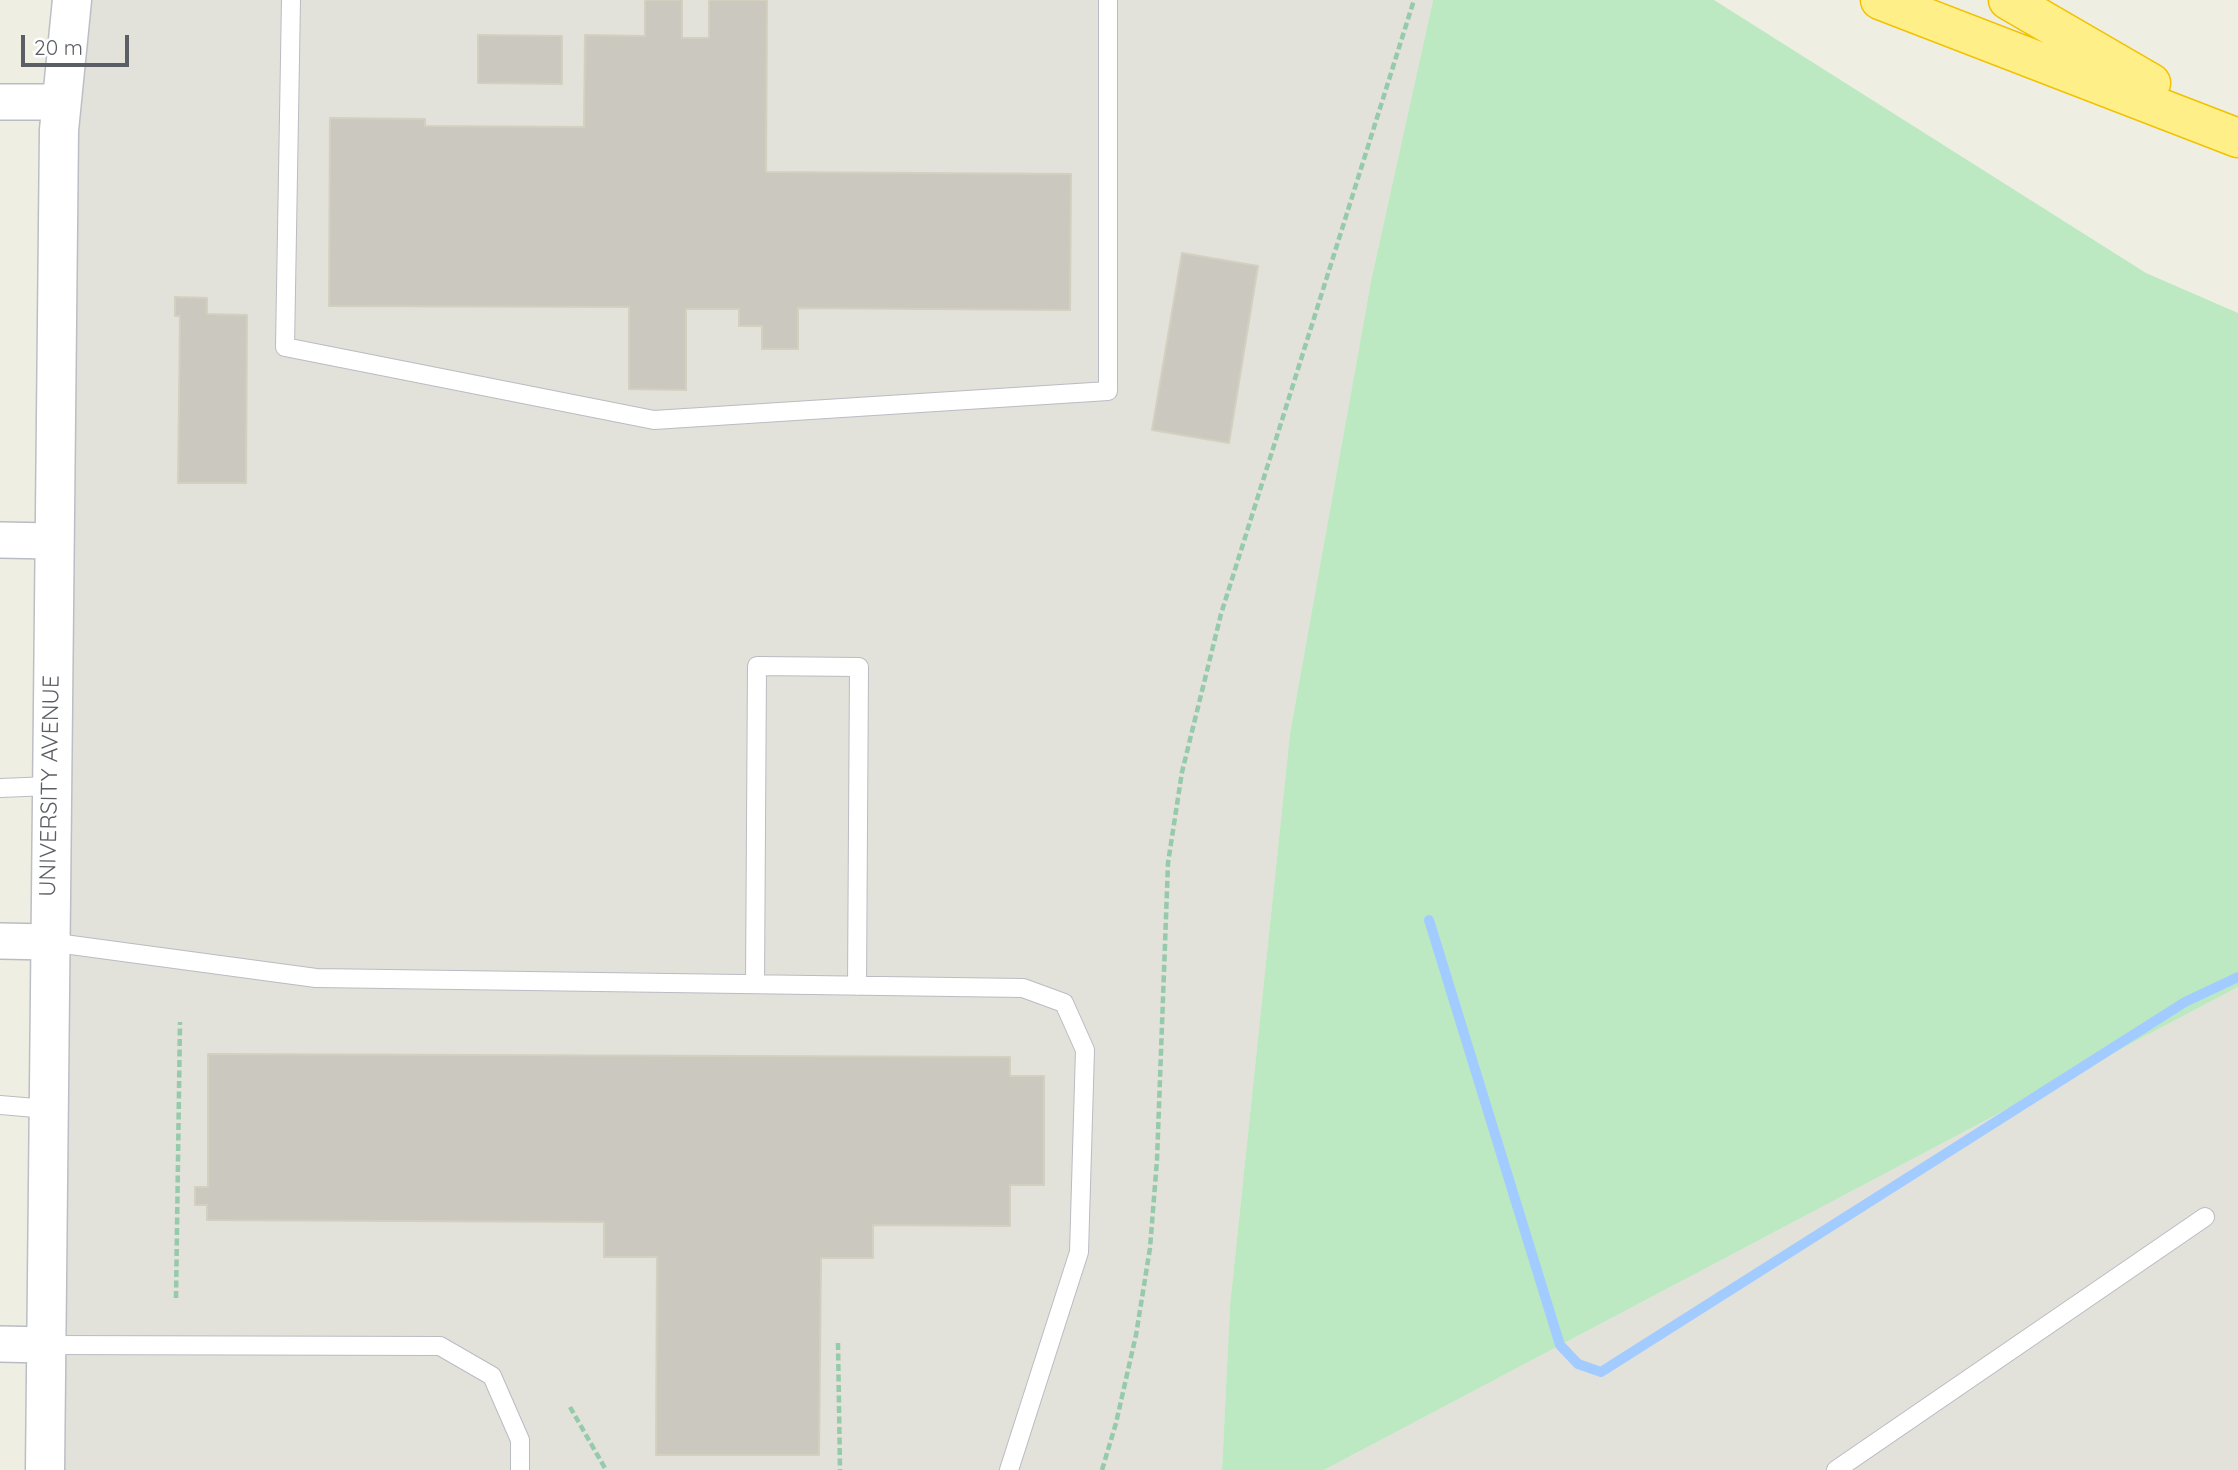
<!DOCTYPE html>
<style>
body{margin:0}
#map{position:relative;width:2238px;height:1470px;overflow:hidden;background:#efeee2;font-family:Quicksand,sans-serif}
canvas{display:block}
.scale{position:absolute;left:21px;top:35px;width:108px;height:32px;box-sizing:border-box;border:4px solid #5b5e65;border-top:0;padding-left:9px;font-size:21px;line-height:24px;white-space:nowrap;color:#5b5e65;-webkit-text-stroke:5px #fff;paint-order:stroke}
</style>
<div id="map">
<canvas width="2238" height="1470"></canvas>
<div class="scale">20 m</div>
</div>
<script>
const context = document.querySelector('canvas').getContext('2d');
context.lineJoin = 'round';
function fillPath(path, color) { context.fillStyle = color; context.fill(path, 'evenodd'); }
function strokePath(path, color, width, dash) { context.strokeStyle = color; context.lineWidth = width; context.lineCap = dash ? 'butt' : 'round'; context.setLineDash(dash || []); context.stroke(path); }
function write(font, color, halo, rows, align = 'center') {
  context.font = font + ' Quicksand,sans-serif'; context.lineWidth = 5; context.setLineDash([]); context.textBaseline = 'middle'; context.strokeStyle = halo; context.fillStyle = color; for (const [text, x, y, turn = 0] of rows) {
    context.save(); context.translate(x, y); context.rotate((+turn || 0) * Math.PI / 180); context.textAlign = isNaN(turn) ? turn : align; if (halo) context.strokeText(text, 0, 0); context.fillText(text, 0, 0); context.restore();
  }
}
const industrial = new Path2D(`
 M51,0H1433L1371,281L1290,733L1230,1305L1222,1470H44Z
 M2238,987V1470H1324Z`);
const green = new Path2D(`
 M1433,0H1714L2146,273L2238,313V987L1324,1470H1222L1230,1305L1290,733L1371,281Z`);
const stream = new Path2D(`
 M1429,920L1560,1345L1578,1364L1601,1372L2185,1002L2238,977`);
const building = new Path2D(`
 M645,0H682V38H709V0H767L766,172L1071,174L1070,310L798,308V349H762V326H739V309H686V390L629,389V307L329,306L330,118L425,119V126L584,127L585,35L645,36Z
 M478,35L562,36V84L478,83Z
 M1182,253L1258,266L1229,443L1152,430Z
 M175,297L207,298V314L247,315L246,483H178L180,316H175Z
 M208,1054L1010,1057V1076H1044V1185H1010V1226L873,1225V1258H821L819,1455H656L657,1257H604V1222L207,1220V1205H195V1187H208Z`);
const path = new Path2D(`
 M176,1298L180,1022
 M838,1343L840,1470
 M570,1407L606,1470
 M1102,1470L1116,1423L1136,1335L1150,1248L1157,1160L1168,863L1182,772L1221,614L1414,0`);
const service = new Path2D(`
 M291,0L285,347L654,420L1108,391V0
 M0,788L50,786
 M49,942L316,978L1023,988L1064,1003L1085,1050L1079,1252L1009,1470
 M755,984L757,666L859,667L857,986
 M0,1105L47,1109
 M45,1345L440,1346L492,1376L520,1440V1470
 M1836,1470L2205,1217`);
const minor = new Path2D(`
 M0,102H60
 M0,540L52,541
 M0,941L49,942
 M0,1344L45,1345`);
const secondary = new Path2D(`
 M45,1470L59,130L72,0`);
const motorway = new Path2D(`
 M1880,0L2238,138
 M2008,0L2151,83`);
const streetNames = [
 ["UNIVERSITY AVENUE",50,786,-89]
];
fillPath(industrial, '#e2e1da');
fillPath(green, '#bde9c2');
strokePath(stream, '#a2ccff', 10);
fillPath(building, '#cac8bf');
strokePath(building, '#d4d0c0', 2);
strokePath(service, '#babcc3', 20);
strokePath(minor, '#babcc3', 38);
strokePath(secondary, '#bbbec5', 41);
strokePath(motorway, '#f1c200', 41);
strokePath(path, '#95caab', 4.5, [7, 3.5]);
strokePath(service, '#fff', 18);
strokePath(minor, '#fff', 35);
strokePath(secondary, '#fff', 38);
strokePath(motorway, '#ffef89', 38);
write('23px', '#5b5e65', '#fff', streetNames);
</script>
